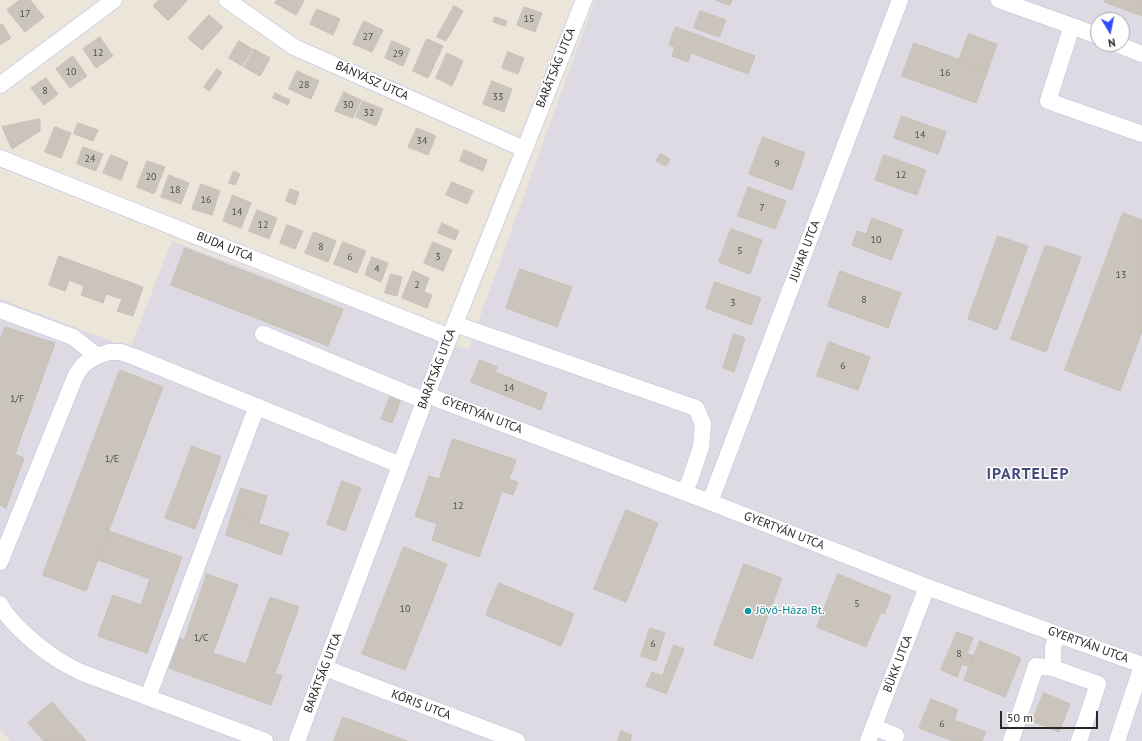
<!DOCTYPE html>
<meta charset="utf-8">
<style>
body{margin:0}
#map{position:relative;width:1142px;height:741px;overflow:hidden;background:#ece5d9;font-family:"PT Sans",sans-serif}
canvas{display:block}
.north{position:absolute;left:1090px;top:12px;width:40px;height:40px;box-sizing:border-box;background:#fff;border:1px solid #a9a9a9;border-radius:50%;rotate:170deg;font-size:11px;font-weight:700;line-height:16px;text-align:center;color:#282828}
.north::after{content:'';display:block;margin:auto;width:14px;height:18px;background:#324dff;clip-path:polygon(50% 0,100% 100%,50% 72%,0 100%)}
.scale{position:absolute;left:1000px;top:711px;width:98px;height:18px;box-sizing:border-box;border:2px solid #282828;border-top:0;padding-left:5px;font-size:12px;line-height:14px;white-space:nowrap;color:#282828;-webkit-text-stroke:3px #fff;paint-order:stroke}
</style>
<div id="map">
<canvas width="1142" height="741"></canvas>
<div class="north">N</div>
<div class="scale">50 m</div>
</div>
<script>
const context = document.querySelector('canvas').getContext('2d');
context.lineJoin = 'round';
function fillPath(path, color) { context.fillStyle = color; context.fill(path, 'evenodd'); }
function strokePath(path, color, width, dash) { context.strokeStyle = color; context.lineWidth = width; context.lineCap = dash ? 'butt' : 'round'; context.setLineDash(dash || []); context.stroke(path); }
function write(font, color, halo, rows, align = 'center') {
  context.font = font + ' "PT Sans",sans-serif'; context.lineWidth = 3; context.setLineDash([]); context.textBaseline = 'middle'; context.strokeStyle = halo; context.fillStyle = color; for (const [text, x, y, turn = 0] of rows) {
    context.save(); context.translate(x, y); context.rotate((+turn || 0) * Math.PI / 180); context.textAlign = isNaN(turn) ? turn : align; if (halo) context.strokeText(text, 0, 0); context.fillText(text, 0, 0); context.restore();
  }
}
const industrial = new Path2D(`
 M595,0H1142V741H10L0,729V299L130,348L172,241L468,350ZM1098,20H1122V44H1098Z`);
const building = new Path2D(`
 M20,0H30L44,17L25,32L7,10Z
 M159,0H186L187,1L168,21L153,6Z
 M277,0H302L304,1L296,15L275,3Z
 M716,0H732L730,5Z
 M1105,0H1142V16L1105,2Z
 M454,6L463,11L446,41L437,37Z
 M524,7L542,13L535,32L517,25Z
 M317,9L340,19L333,35L310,24Z
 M700,11L726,20L719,37L694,28Z
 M209,15L223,27L202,50L188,38Z
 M495,17L507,21L505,26L493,22Z
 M364,21L383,30L372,52L353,44Z
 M2,24L11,38L0,45V25Z
 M676,27L755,56L748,74L691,53L688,62L672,56L675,47L669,45Z
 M969,34L997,44L988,70L959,60Z
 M100,37L113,56L96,68L83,49Z
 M427,39L443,46L428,78L413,71Z
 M239,41L252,49L242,66L229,58Z
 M392,41L410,49L403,66L385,58Z
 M914,43L988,70L976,103L902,76Z
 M254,49L270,58L260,76L244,67Z
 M508,52L524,58L518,74L502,68Z
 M447,53L463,61L452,86L436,78Z
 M73,56L87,76L70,88L56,69Z
 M217,69L222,73L209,91L204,87Z
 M297,71L319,81L311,99L289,89Z
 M46,78L58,94L44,105L31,88Z
 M492,81L512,89L504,112L483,104Z
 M344,92L361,100L353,118L335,111Z
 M275,93L290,100L288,105L273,98Z
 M363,101L383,109L376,126L356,117Z
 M902,116L946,132L938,154L894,138Z
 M40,119V131L12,149L2,127Z
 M78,123L98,130L93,141L74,134Z
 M55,127L71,133L61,158L45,152Z
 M417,128L436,136L428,155L408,147Z
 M763,137L805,153L792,190L749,174Z
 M83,147L103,154L96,171L77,164Z
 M464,150L487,160L483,171L460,161Z
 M661,154L670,159L666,166L656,161Z
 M111,155L128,162L121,180L103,173Z
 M884,155L926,170L917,195L875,180Z
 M147,161L165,167L154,194L137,187Z
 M234,171L240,174L235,185L229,183Z
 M169,175L189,183L181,204L161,197Z
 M452,182L473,191L467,204L446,195Z
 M201,184L220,191L212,215L192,209Z
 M748,187L786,201L775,229L738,216Z
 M290,189L299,192L295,205L286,201Z
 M233,195L251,203L241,228L223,221Z
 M257,210L277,218L269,239L249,231Z
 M1123,213L1142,220V331L1120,391L1065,370Z
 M872,218L903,230L891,260L852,245L857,231L866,234Z
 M442,223L459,231L455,240L438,233Z
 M287,225L303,231L295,249L280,243Z
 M731,229L762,240L750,274L719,262Z
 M314,232L336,241L328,262L305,253Z
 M998,236L1028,246L997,330L968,319Z
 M343,242L366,251L357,273L334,264Z
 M433,242L452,250L443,271L424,263Z
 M1046,245L1081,257L1046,352L1011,339Z
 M185,248L343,309L328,346L171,285Z
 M59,256L143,287L133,316L117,311L122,299L106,294L103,303L81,295L84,286L69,280L65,291L49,285Z
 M372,257L388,263L381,282L365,275Z
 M520,269L572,287L557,327L506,308Z
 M413,271L429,278L424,292L432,295L427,308L402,298Z
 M840,271L901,293L888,328L828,306Z
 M391,274L402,277L397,296L385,293Z
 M715,282L761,298L751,325L706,308Z
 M5,327L55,343L15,454L24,458L6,508L0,505V340Z
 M734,334L745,338L734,372L723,368Z
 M829,342L870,357L858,390L817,376Z
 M480,360L497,367L495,372L547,393L541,410L471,382Z
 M120,370L163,387L86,591L43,575Z
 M391,395L401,399L392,423L381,419Z
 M453,439L516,460L509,479L518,482L513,495L502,491L479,557L432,540L437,524L415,516L429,476L439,479Z
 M192,446L221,457L195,529L165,518Z
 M342,481L361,488L345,531L327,524Z
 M241,488L267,496L259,523L232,515Z
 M626,510L658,523L626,602L594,589Z
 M232,515L289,533L281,555L226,535Z
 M109,531L182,557L147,653L98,636L113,595L141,605L150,579L98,560Z
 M404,547L447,564L405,670L362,654Z
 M744,564L782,578L752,659L714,645Z
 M207,574L238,585L213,653L246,664L270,597L299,607L275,673L282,676L271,705L166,667L177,636L184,640Z
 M838,574L891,596L884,614L881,612L866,647L817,627Z
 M499,583L574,614L561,646L486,615Z
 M650,628L665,633L656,661L641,656Z
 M957,632L973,638L967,653L974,656L969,667L962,664L957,677L941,670Z
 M980,641L1021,658L1005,697L964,680Z
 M674,645L684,649L666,694L646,686L652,672L662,676Z
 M1044,693L1070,704L1059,732L1032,721Z
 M931,699L958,710L954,720L986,732L982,741H953L919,728Z
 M52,702L86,741H44L28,723Z
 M343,717L407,741H334Z
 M621,731L632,735L630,741H618Z`);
const minor = new Path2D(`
 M227,0L294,47L524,149
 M999,0L1072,26L1098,36
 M1072,26L1048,101L1142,134
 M1117,44L1142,54
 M0,85L114,0
 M0,158L450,337
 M0,310L73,337L97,356
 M455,324L696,408L703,424L701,447L690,480L684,492
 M263,334L425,401
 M427,395L710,502L927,587L1142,665
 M710,502L900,0
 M0,562L76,375L84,364L97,356L109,352H121L135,357L400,465
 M0,604C9,623 42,650 60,661C68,666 75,669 83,673L265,741
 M325,668L517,741
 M1053,668L1098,684L1079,741
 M148,697L257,406
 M874,727L896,736
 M297,741L432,381L584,0
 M868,741L927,587
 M1011,741L1036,666L1053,668V648L1057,634
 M1117,741L1142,666`);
const markers = [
 [748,611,4,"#0f9aa8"]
];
const numberNames = [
 ["17",25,14],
 ["15",529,19],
 ["27",368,37],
 ["12",98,53],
 ["29",398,54],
 ["10",71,72],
 ["16",945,73],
 ["28",304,85],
 ["8",45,91],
 ["33",498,97],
 ["30",348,105],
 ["32",369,113],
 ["14",920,135],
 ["34",422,141],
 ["24",90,159],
 ["9",777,164],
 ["12",901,175],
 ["20",151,177],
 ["18",175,190],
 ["16",206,200],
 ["7",762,208],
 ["14",237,212],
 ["12",263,225],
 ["10",876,240],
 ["8",321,247],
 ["5",740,251],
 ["6",350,257],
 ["3",438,257],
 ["4",377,269],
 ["13",1121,275],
 ["2",417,285],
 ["8",864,300],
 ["3",733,303],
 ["6",843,366],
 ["14",509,388],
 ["1/F",17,399],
 ["1/E",112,459],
 ["12",458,506],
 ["5",857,604],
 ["10",405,609],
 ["1/C",201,638],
 ["6",653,644],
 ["8",959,654],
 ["6",942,724]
];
const streetNames = [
 ["BARÁTSÁG UTCA",556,68,-68],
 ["BÁNYÁSZ UTCA",372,81,24],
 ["BUDA UTCA",225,247,22],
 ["JUHAR UTCA",805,251,-69],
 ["BARÁTSÁG UTCA",437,369,-69],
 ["GYERTYÁN UTCA",482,415,21],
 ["GYERTYÁN UTCA",784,531,21],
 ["GYERTYÁN UTCA",1088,645,20],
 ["BÜKK UTCA",898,664,-69],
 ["BARÁTSÁG UTCA",323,673,-69],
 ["KŐRIS UTCA",421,705,21]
];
const cultureNames = [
 ["Jövő-Háza Bt.",756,611]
];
const districtNames = [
 ["IPARTELEP",1028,474]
];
fillPath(industrial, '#dddae3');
fillPath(building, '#cac4bc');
strokePath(building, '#c7c1b3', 1);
strokePath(minor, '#ced1e2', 18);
strokePath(minor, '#fff', 16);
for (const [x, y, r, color] of markers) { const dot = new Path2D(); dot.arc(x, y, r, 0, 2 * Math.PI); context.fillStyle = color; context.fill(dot); strokePath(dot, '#fff', 1.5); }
write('10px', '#504f4d', null, numberNames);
write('12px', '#282828', '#fff', streetNames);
write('12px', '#0d838f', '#fff', cultureNames, 'left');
context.letterSpacing = '1px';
write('bold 16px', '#474d7b', '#fff', districtNames);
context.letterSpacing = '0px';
</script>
